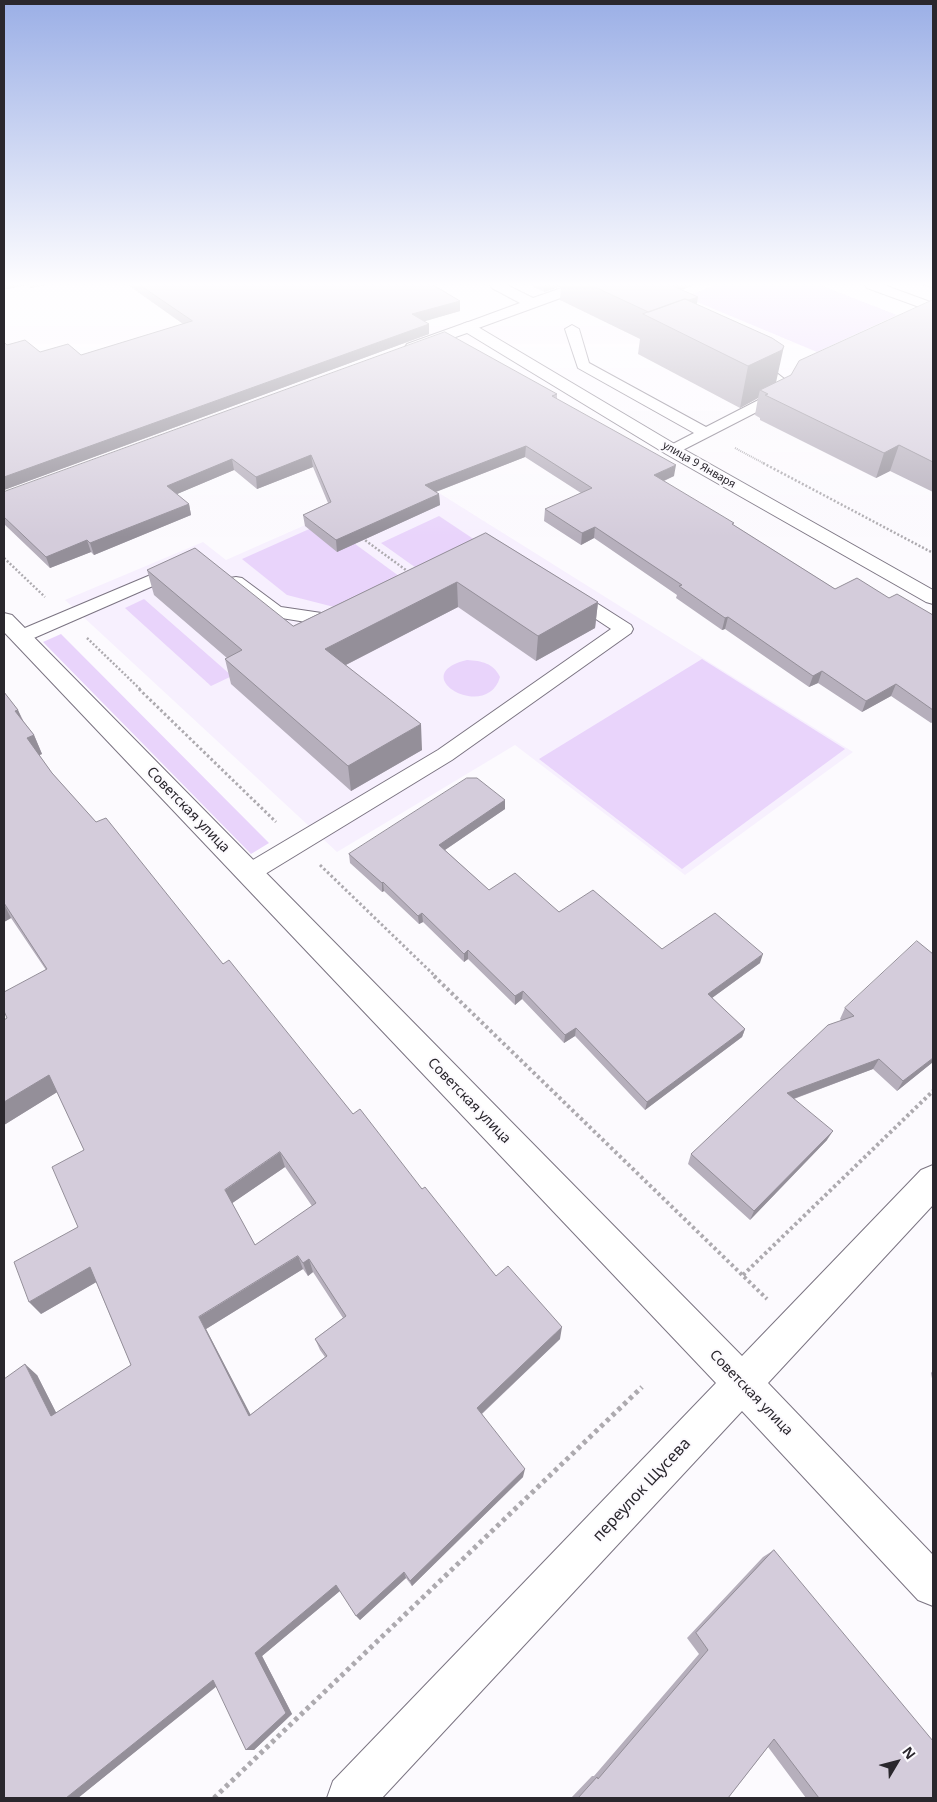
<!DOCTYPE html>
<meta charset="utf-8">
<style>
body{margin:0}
#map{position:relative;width:937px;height:1802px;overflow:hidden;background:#fcfafe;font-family:"Noto Sans",sans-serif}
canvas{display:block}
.frame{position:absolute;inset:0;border:5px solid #2a272d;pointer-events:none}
.north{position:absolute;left:872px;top:1737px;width:50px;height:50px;-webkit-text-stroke:4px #fcfafe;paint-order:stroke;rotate:53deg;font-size:14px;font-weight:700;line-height:20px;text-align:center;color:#2a272d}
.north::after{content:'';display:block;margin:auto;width:18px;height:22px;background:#2a272d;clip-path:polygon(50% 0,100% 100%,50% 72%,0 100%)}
</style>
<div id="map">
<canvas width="937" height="1802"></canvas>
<div class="frame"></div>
<div class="north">N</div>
</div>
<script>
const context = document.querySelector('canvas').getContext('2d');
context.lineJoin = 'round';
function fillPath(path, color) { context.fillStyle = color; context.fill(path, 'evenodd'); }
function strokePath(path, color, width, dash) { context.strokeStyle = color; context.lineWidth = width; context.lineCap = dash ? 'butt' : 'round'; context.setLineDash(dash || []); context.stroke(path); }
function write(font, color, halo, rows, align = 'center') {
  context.font = font + ' "Noto Sans",sans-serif'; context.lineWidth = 4; context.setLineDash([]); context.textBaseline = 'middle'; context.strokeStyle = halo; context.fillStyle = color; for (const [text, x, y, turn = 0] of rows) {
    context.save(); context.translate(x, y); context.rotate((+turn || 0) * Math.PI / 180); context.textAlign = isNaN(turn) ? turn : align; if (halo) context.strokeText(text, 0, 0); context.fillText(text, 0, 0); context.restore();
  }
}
const built = new Path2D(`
 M404,471L853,752L685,875L515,745L337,852L65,600L203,542L226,560L321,518Z`);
const green = new Path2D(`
 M714,285H820L897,315L817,352L685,297Z
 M439,516L478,542L419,570L381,543Z
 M325,522L403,579L342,609L287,595L242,559Z
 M144,599L232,676L211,686L125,608Z
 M61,634L269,843L251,854L43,642Z
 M702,659L845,749L682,869L539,759Z
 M467,660C482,661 493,663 500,677C487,723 404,675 467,660Z`);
const pathFar4 = new Path2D(`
 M735,448L765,464`);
const pathFar3 = new Path2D(`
 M763,463L933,553
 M362,538L410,573
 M4,558L45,597
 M87,638L141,690`);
const pathFar2 = new Path2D(`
 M139,689L276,822
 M320,865L436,977`);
const pathFar1 = new Path2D(`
 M434,976L767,1299
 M743,1275L933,1091`);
const path = new Path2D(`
 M214,1798L642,1387`);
const lane = new Path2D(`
 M572,325L579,329L589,363L706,427L774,392L777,386L745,362L743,359L745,356H755L792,385L784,398L677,453H667L664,450L667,447L694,433L578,368L565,329Z
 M179,563L185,564L188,568L185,572L27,641L20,643L13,641L11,637L13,633Z
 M236,577L242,578L281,607L335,615L343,612L350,614L352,618L350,622L337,627L269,616L230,586L227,582L230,578Z
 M570,589L576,590L631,625L633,629L631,633L452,760L257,879L249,882L241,879L237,873L241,867L438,750L611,629L564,598L561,594L564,590Z`);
const street = new Path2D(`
 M490,285H507L533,298L570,285H590L588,288L473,330H463L460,327L463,324L520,303L492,288Z
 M865,285H884L933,303V312L867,288Z
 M4,613L12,615L742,1356L921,1170L933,1165V1205L768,1383L933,1555V1606L918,1600L742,1411L382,1798H327L333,1781L716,1383L4,632Z`);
const secondary = new Path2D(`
 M468,322L473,324L678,446L933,590V604L926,602L666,454L467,333L413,352L407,350L405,347L407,344Z`);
const wall = new Path2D(`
 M128,285H433L460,301V311L424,321L429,324V334L4,490L7,345L40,352L81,355L183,324Z
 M529,285H694L681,290L697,304L776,383L933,300V492L890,471L876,478L760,420V418L755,415L758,398L740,408L638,354L640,339L560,300L561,286L544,292Z
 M922,285H933V289Z
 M557,394V399L674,476L664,481L835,589L889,598L933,615V722L931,723L891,696L862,712L818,683L809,687L725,629L722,630L676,598L677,595L594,538L581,545L544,521L545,509L581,493L525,457L436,492L439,494L440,505L337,552L305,526L303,515L328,503L313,467L257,489L234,470L177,494L189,504L191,515L94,555L91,552L50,568L4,524V492Z
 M486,533L598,602L595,628L536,661L458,607L346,665L422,750L351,791L231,684L225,659L227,658L154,595L147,570L293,626Z
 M4,692L18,710L24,722L34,735L42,754L39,755L52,773L223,964L353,1114L422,1189L496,1276L560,1339L482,1414L523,1477L412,1586L406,1578L360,1620L340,1591L262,1656L292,1714L254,1750L216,1686L78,1798H4L37,1375L56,1413L131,1365L96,1282L41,1314L78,1227L84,1150L57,1092L4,1125V1020L7,1018L46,970L11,918L4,922ZM285,1167L312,1206L255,1245L232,1203ZM303,1269L308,1276L313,1272L343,1318L315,1339L320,1350L325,1357L250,1415L206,1329Z
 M505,800V809L445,850L489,890L559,912L662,949L760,963L712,998L745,1029L742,1037L645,1110L575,1036L564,1043L522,999L515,1005L468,959L464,962L423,922L419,924L384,891L382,892L350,863L349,854Z
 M845,1008L933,1062L897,1091L873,1069L794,1099L827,1140L750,1220L688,1164L691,1154L841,1020L840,1019Z
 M933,1370V1384L931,1373Z
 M774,1550L933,1798H806L768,1747L728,1798H571L592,1776H594L699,1654L687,1638L763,1557Z`);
const shadedWall = new Path2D(`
 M4,285H26L4,290Z
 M30,285H46L31,288Z
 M544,285H561V286L544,292Z
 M665,285H694L663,297Z
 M698,297L693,327L652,314Z
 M460,301V311L412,325V314Z
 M429,324V334L4,490V477Z
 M784,346L775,387L760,390L758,398L740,408L748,366Z
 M899,445L890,471L876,478L884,453Z
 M526,446L525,457L425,496V485Z
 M311,455L313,467L257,489L256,477Z
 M232,459L234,470L170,497L167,486Z
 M676,465L674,476L652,486L654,475Z
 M439,494L440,505L337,552L336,540Z
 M189,504L191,515L94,555L90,543Z
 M595,527L594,538L581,545L582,533Z
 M87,540L91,552L50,568L46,557Z
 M457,582L458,607L328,674L325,649Z
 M598,602L595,628L536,661L538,636Z
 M728,617L725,629L722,630L725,618Z
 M822,671L818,683L809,687L813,676Z
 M896,684L891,696L862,712L866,701Z
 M18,710L26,729L15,711Z
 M421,724L422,750L351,791L348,766Z
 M34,735L42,754L35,757L27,738Z
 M505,800V809L439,854V845Z
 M383,882L384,891L382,892V883Z
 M4,904L11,918L4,922Z
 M422,913L423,922L419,924L418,916Z
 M468,950V959L464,962V954Z
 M763,954L760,963L705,1003L708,994Z
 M523,991L522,999L515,1005V996Z
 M576,1028L575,1036L564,1043L565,1035Z
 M745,1029L742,1037L645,1110L647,1102Z
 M933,1058V1062L897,1091L903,1081Z
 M879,1059L873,1069L782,1103L787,1093Z
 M49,1075L59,1091L4,1125V1102Z
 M833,1131L827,1140L750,1220L754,1211Z
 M280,1152L285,1167L231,1204L225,1190Z
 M298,1256L303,1269L206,1329L256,1425L249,1416L199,1317Z
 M309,1259L313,1272L308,1276L303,1263Z
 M90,1267L100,1280L41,1314L29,1302Z
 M562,1327L560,1339L477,1418V1408Z
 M25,1364L37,1375L63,1426L51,1416Z
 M525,1469L523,1477L412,1586L410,1581Z
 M404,1572L406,1578L360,1620L356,1616Z
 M336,1585L341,1590L262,1656L292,1714L254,1750H246L255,1653Z
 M213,1680L222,1682L78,1798H66Z`);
const building = new Path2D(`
 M140,285H433L460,301L412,314L429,324L4,477V342L7,345L25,340L40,352L68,344L81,355L192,321Z
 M591,285H671L698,297L689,300L685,299L649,312Z
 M685,299L772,338L784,346L782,350L748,366L643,314Z
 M933,300V419L932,420L933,421V462L899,445L884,453L765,395L768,394L760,390L791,375L799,361Z
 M445,332L557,394L552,396L676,465L654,475L734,523L732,524L835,589L857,578L889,598L897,594L933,615V710L896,684L866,701L822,671L813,676L728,617L725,618L679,586L682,585L595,527L582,533L545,509L592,488L526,446L425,485L439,494L336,540L303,515L331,502L311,455L256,477L232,459L167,486L189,504L90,543L87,540L46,557L4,517V492Z
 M486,533L598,602L538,636L457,582L325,649L421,724L348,766L225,659L242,650L147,570L195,548L293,626Z
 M4,692L18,710L15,711L34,735L27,738L52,773L96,822L106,818L223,964L229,960L353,1114L360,1109L422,1189L425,1187L496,1276L508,1266L562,1327L477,1408L525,1469L410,1581L404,1572L356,1616L336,1585L255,1653L286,1713L246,1750L213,1680L66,1798H4V1379L25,1364L51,1416L131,1365L90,1267L29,1302L14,1262L78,1227L52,1167L84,1150L49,1075L4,1102V1020L7,1018L4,1011V992L47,969L4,903ZM280,1152L316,1203L255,1245L225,1190ZM298,1256L303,1263L309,1259L346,1316L315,1339L327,1356L249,1416L199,1317Z
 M467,778H477L505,800L439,845L489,890L515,873L559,912L593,890L662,949L715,913L763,954L708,994L745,1029L647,1102L576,1028L565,1035L523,991L515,996L468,950L464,954L422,913L418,916L383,882L382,883L349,854Z
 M917,941L933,954V1058L903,1081L879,1059L787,1093L833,1131L754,1211L691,1154L828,1025L854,1016L845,1008Z
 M774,1550L933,1741V1798H819L774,1739L728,1798H578L597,1777L598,1779L708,1650L696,1633Z`);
const farStreetnames = [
 ["улица 9 Января",699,465,30]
];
const streetNames = [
 ["Советская улица",188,810,46],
 ["Советская улица",469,1101,46],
 ["Советская улица",751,1393,46]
];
const nearStreetnames = [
 ["переулок Щусева",642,1490,-47]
];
fillPath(built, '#f7f0fe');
fillPath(green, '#e9d4fb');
strokePath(lane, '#7b7482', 2);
strokePath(street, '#7b7482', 2);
strokePath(secondary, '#7b7482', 2);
strokePath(pathFar4, '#adaaaf', 2, [1, 1]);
strokePath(pathFar3, '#adaaaf', 2.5, [2, 2]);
strokePath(pathFar2, '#adaaaf', 3, [2.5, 2.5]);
strokePath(pathFar1, '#adaaaf', 4, [3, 3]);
strokePath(path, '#adaaaf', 5, [4, 4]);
fillPath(lane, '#fff');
fillPath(street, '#fff');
fillPath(secondary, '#fff');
fillPath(wall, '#b6afbc');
fillPath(shadedWall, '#948f99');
fillPath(building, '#d4ccdb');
strokePath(building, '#948f99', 1);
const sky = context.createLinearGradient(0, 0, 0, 537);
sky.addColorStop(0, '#9bafe6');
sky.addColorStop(0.53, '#fefdff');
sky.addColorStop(1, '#fefdff00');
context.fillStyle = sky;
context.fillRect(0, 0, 937, 537);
write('11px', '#2a272d', '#fcfafe', farStreetnames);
write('14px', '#2a272d', '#fcfafe', streetNames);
write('16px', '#2a272d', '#fcfafe', nearStreetnames);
</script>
